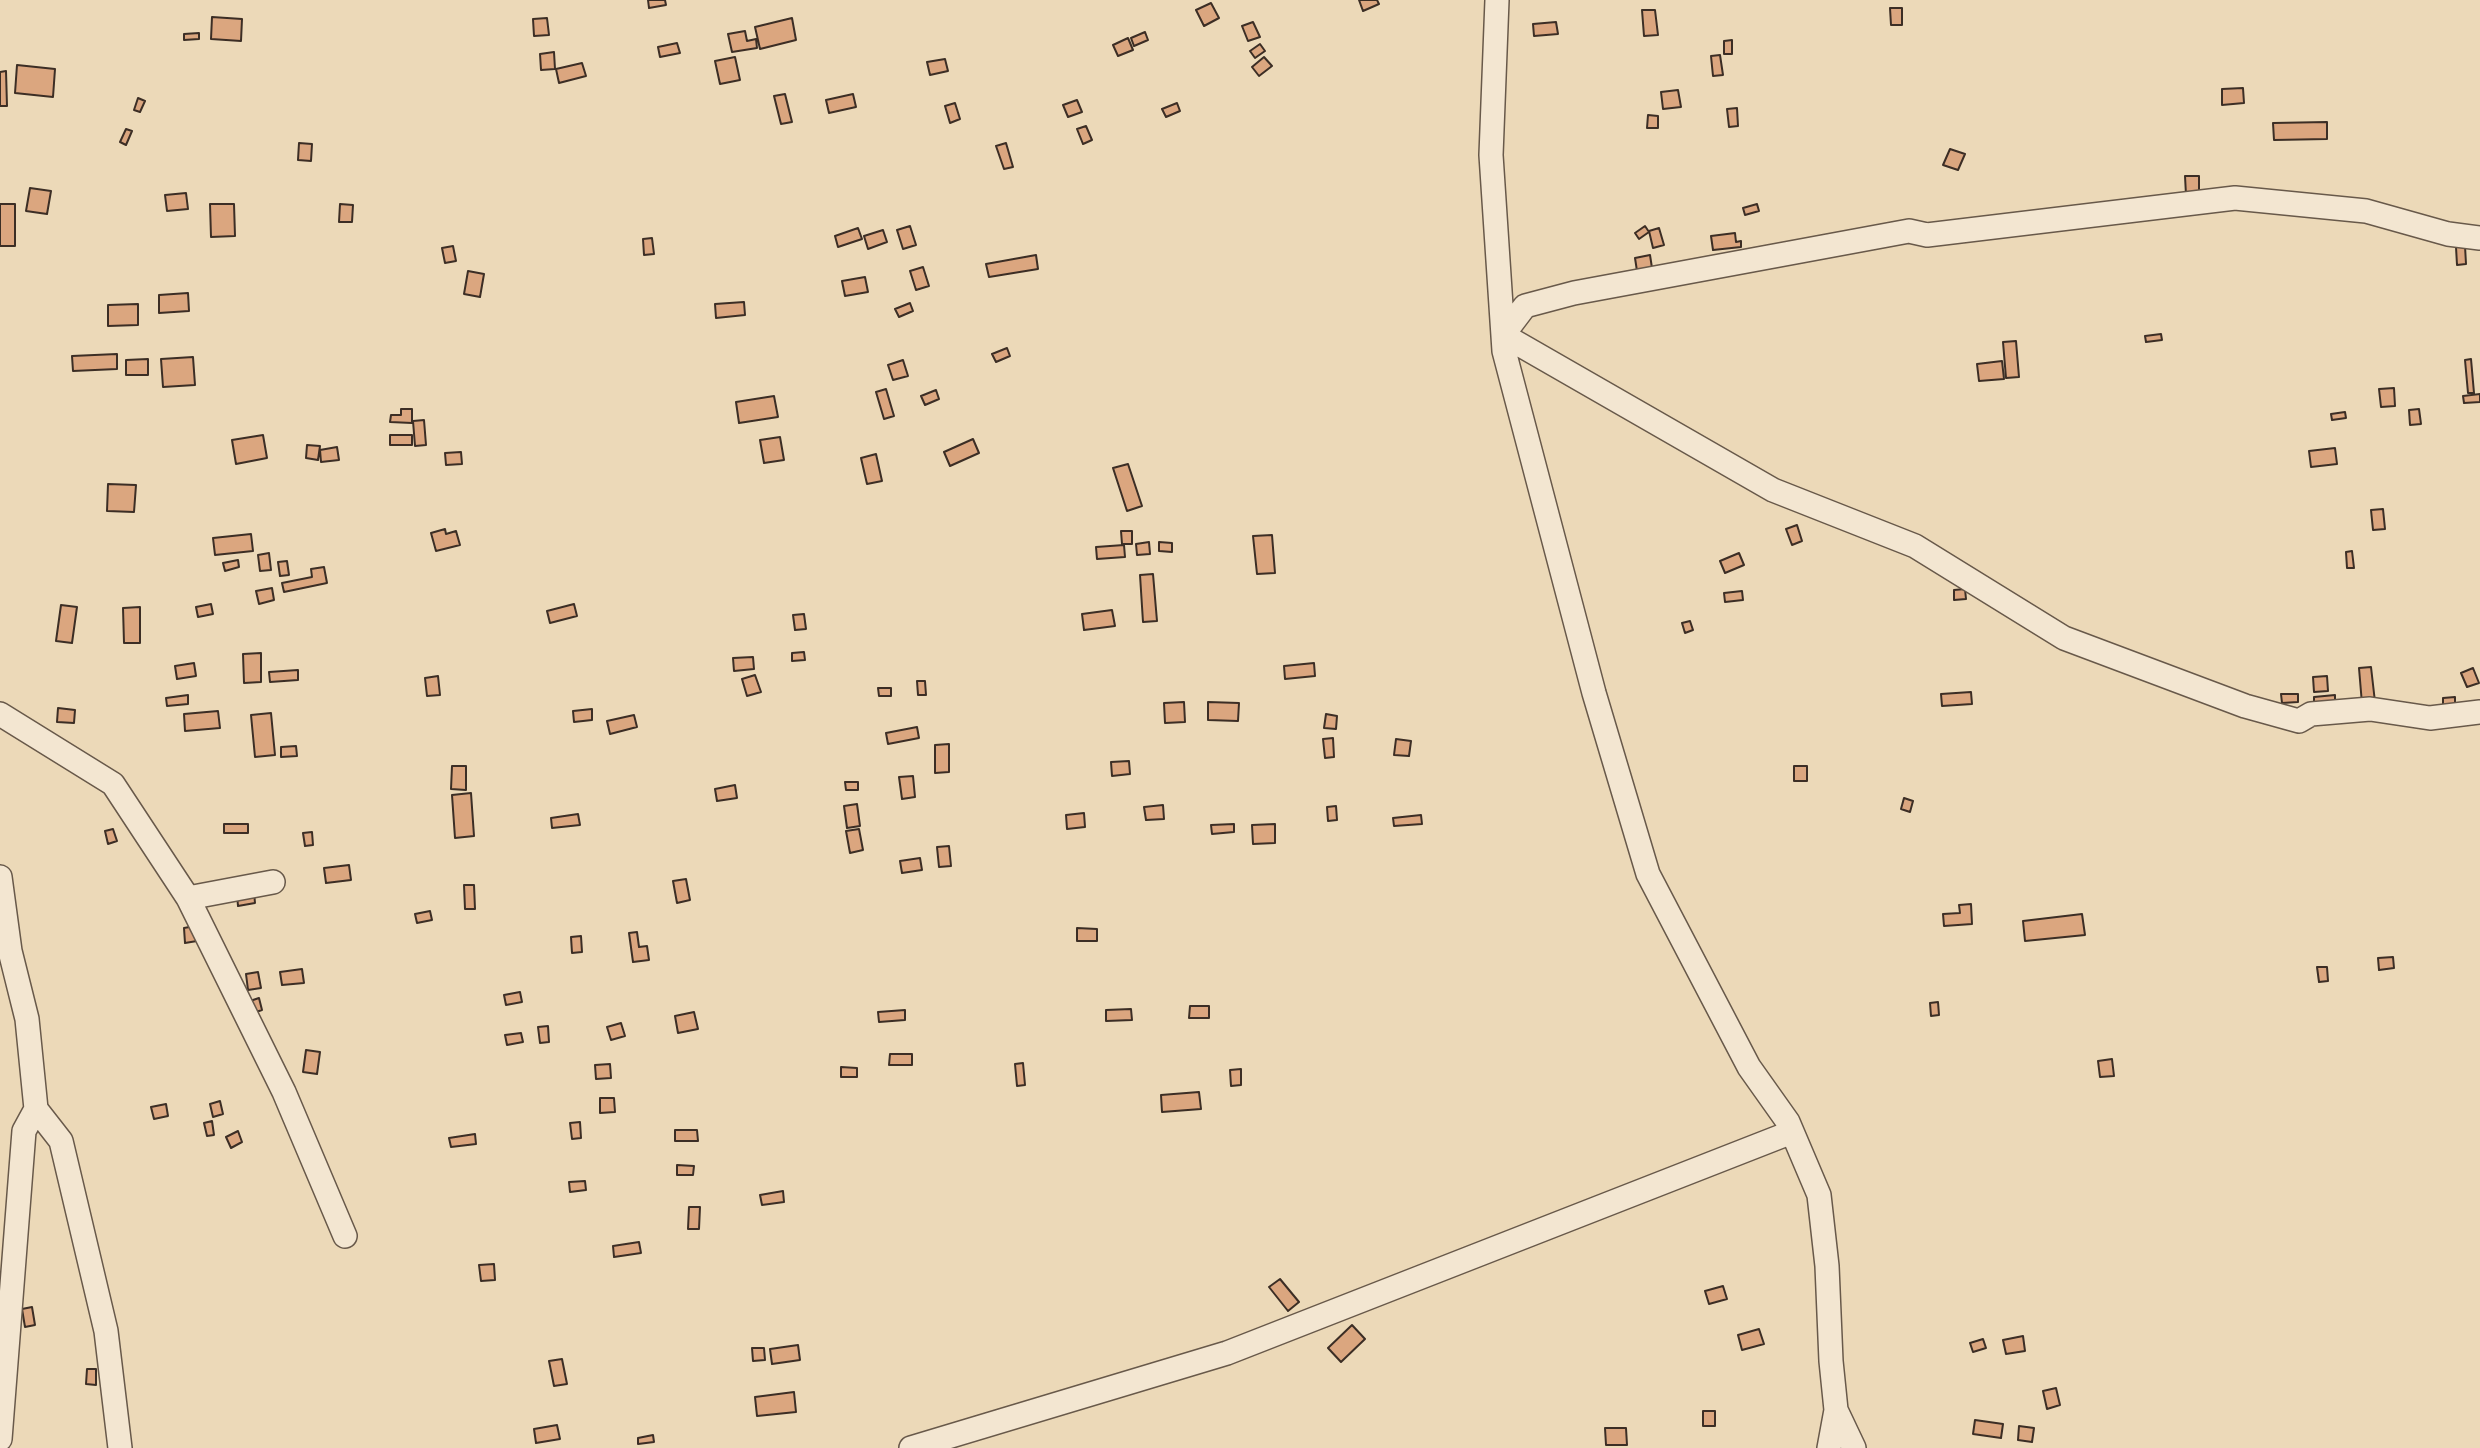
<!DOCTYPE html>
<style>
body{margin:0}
canvas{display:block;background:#ecd9b8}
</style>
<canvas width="2480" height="1448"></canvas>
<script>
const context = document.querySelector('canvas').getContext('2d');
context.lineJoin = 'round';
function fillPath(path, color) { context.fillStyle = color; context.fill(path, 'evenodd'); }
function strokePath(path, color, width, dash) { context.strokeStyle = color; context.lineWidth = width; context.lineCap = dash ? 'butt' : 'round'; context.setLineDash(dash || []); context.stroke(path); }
const building = new Path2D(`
 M648,0H665L666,5L649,8Z
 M1359,0H1377L1379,4L1363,11Z
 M1211,3L1219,18L1204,26L1196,10Z
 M1890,8H1902V25H1891Z
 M1642,10H1655L1658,35L1644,36Z
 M212,17L242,19L241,41L211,39Z
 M547,18L549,35L534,36L533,19Z
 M792,18L796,40L760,49L755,27Z
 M1253,22L1260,37L1248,41L1242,26Z
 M1556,22L1558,34L1534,36L1533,24Z
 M745,31L747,41L756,39L757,48L732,52L728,34Z
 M1145,32L1148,40L1134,46L1131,38Z
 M199,33V39L184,40V34Z
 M1128,38L1133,50L1118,56L1113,45Z
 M1732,40V54H1724V41Z
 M677,43L680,53L660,57L658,47Z
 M1260,44L1265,51L1255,58L1250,51Z
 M554,52L555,69L541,70L540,54Z
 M1720,55L1723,75L1713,76L1711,56Z
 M735,57L740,80L720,84L715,61Z
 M1264,57L1272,66L1259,76L1252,67Z
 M945,59L948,71L930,75L927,62Z
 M582,63L586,76L559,83L556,69Z
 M17,65L55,69L53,97L15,93Z
 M6,71L7,106H0V72Z
 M2243,88L2244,103L2222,105V89Z
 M1678,90L1681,107L1663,109L1661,92Z
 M785,94L792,122L781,124L774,96Z
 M853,94L856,107L829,113L826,100Z
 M138,98L145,101L140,112L134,110Z
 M1077,100L1082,112L1068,117L1063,105Z
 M955,103L960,119L950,123L945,106Z
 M1177,103L1180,111L1166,117L1162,109Z
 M1737,108L1738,126L1729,127L1727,109Z
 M1648,115L1658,116V128H1647Z
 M2327,122V139L2274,140L2273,123Z
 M1086,126L1092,140L1083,144L1077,129Z
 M126,129L132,131L126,145L120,142Z
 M299,143L312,144L311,161L298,160Z
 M1006,143L1013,167L1004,169L996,146Z
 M1950,149L1965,154L1958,170L1943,165Z
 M2185,176H2199V195H2186Z
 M30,188L51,191L47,214L26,211Z
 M186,193L188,209L167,211L165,195Z
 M0,204H15V246H0Z
 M210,204H234L235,236L211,237Z
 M340,204L353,205L352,222H339Z
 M1757,204L1759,211L1745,215L1743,208Z
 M910,226L916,245L903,249L897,230Z
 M1645,226L1649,232L1639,239L1635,233Z
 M858,228L862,239L838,247L835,236Z
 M1659,228L1664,245L1653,248L1649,231Z
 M883,230L887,242L868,249L864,236Z
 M1735,233L1736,242L1741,241V247L1713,250L1711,236Z
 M652,238L654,254L644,255L643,239Z
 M453,246L456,261L445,263L442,248Z
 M2465,246L2466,264L2457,265L2456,247Z
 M1036,255L1038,269L989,277L986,264Z
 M1650,255L1652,268L1637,271L1635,258Z
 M923,267L929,286L916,290L910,271Z
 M468,271L484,274L480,297L464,294Z
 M865,277L868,292L845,296L842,281Z
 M188,293L189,311L159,313V295Z
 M744,302L745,315L716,318L715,304Z
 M910,303L913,311L899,317L895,309Z
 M138,304V325L108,326V305Z
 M2161,334L2162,340L2146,342L2145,336Z
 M2016,341L2019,377L2006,378L2003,342Z
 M1007,348L1010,356L996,362L992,354Z
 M117,354V369L73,371L72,356Z
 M193,357L195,385L163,387L161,359Z
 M148,359V375H126V360Z
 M2471,359L2474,393H2468L2465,360Z
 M903,360L908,376L893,380L888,365Z
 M2002,361L2004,379L1979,381L1977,364Z
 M2394,388L2395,406L2381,407L2379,389Z
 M886,389L894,416L884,419L876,392Z
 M936,390L939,399L925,405L921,396Z
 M2480,394V402L2464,403L2463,396Z
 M774,396L778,417L739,423L736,402Z
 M401,409H412V423L390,422L391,415H401Z
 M2419,409L2421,424L2410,425L2409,410Z
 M2345,412L2346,418L2332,420L2331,414Z
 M424,420L426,445L415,446L413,421Z
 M263,435L267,458L236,464L232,440Z
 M390,435H412V445H390Z
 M780,437L784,460L764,463L760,440Z
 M973,439L979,453L950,466L944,452Z
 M307,445L320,446L318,460L306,458Z
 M337,447L339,460L321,462L320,450Z
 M2335,448L2337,464L2311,467L2309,451Z
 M461,452L462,464L446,465L445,453Z
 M876,454L882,481L867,484L861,458Z
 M1128,464L1142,506L1127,511L1113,468Z
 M108,484L136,485L134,512L107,511Z
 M2383,509L2385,529L2373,530L2371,510Z
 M1797,525L1802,541L1792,545L1786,529Z
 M445,529L446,534L456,531L460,545L436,551L431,533Z
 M1121,531H1132V544H1122Z
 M251,534L253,551L215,555L213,538Z
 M1272,535L1275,573L1257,574L1253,536Z
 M1149,542L1150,554L1137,555L1136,544Z
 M1159,542L1172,543V552L1159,551Z
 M1124,545L1125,557L1097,559L1096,547Z
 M2352,551L2354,568H2347L2346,552Z
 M269,553L271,570L260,571L258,555Z
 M1739,553L1744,565L1725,573L1720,561Z
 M238,560L239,567L225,571L223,563Z
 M287,561L289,575L280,576L278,562Z
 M324,567L327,583L284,592L282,583L312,577L311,569Z
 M1153,574L1157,621L1143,622L1140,575Z
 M272,588L274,600L259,604L256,591Z
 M1965,589L1966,599L1954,600V590Z
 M1742,591L1743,600L1725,602L1724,593Z
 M211,604L213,614L198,617L196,607Z
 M574,604L577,616L550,623L547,611Z
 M61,605L77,607L72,643L56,641Z
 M140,607V643H124L123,608Z
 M1112,610L1115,626L1084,630L1082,614Z
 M804,614L806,629L795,630L793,615Z
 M1690,621L1693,630L1685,633L1682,623Z
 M804,652L805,660L792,661V653Z
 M261,653V682L244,683L243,654Z
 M753,657L754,669L734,671L733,658Z
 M194,663L196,676L177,679L175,666Z
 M1314,663L1315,676L1285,679L1284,666Z
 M2371,667L2375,702L2362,704L2359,668Z
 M2473,668L2479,683L2467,687L2461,673Z
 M298,670V680L270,682L269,672Z
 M755,675L761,692L747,696L742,679Z
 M438,676L440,695L427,696L425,678Z
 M2327,676L2328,691L2314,692L2313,677Z
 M917,681H925L926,695H918Z
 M878,688H891V696H879Z
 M1971,692L1972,704L1942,706L1941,694Z
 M2281,694H2298V702L2282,703Z
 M188,695V704L167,706L166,698Z
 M2335,695V705L2314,706V697Z
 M2455,697V706L2443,707V698Z
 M1184,702L1185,722L1165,723L1164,703Z
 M1208,702L1239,703L1238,721L1208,720Z
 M58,708L75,710L74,723L57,722Z
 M592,709V720L574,722L573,711Z
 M218,711L220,728L185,731L184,714Z
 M271,713L275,755L255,757L251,715Z
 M1326,714L1337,716L1336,729L1324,728Z
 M634,715L637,727L610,734L607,721Z
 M917,727L919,738L888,744L886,733Z
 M1333,738L1334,757L1325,758L1323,739Z
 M1396,739L1411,741L1409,756L1394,755Z
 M949,744V772L935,773V745Z
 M296,746L297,756L281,757V747Z
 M1129,761L1130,774L1112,776L1111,762Z
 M452,766H466V790L451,789Z
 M1794,766H1807V781H1794Z
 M913,776L915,797L902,799L899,777Z
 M845,782H858V790H846Z
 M735,785L737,798L717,801L715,789Z
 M471,793L474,836L455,838L452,795Z
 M1904,798L1913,801L1910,812L1901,809Z
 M857,804L860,826L847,828L844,806Z
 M1163,805L1164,819L1146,820L1144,807Z
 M1336,806L1337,820L1328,821L1327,807Z
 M1084,813L1085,827L1067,829L1066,815Z
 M578,814L580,825L552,828L551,818Z
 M1421,815L1422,824L1394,826L1393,818Z
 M224,824H248V833H224Z
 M1234,824V832L1212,834L1211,825Z
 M1275,824V843L1253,844L1252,825Z
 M113,829L117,841L108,844L105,831Z
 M859,829L863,850L850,853L846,831Z
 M312,832L313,845L305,846L303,833Z
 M949,846L951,866L939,867L937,847Z
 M920,858L922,870L902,873L900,861Z
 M349,865L351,880L326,883L324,868Z
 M686,879L690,900L677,903L673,881Z
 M464,885H474L475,909H465Z
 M254,892L255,903L238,906L237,895Z
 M1971,904L1972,924L1944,926L1943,914L1960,913L1959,905Z
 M430,911L432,920L417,923L415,914Z
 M2082,914L2085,935L2025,941L2023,921Z
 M195,926L197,941L185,943L184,928Z
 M1077,928L1097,929V941H1077Z
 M637,932L639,947L647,946L649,960L633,962L629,933Z
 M581,936L582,952L572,953L571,937Z
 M2393,957L2394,968L2379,970L2378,958Z
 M2317,967H2327L2328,981L2319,982Z
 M302,969L304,983L282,985L280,972Z
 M258,972L261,988L248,990L246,974Z
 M520,992L522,1002L506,1005L504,995Z
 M259,998L262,1010L253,1013L250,1001Z
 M1938,1002L1939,1015L1931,1016L1930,1003Z
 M1190,1006H1209V1018H1189Z
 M1131,1009L1132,1020L1106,1021V1010Z
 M905,1010V1020L879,1022L878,1012Z
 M694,1012L698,1029L678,1033L675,1016Z
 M621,1023L625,1036L611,1040L607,1027Z
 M548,1026L549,1042L540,1043L538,1027Z
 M521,1033L523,1042L507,1045L505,1035Z
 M306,1050L320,1052L317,1074L303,1072Z
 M890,1054H912V1065H889Z
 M2112,1059L2114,1076L2100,1077L2098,1061Z
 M1023,1063L1025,1085L1017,1086L1015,1064Z
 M610,1064L611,1078L596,1079L595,1065Z
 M841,1067L857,1068V1077H841Z
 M1241,1069V1085L1231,1086L1230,1070Z
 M1199,1092L1201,1109L1162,1112L1161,1095Z
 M600,1098H614L615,1112L600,1113Z
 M220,1101L223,1114L213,1117L210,1104Z
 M166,1104L168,1116L154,1119L151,1107Z
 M212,1121L214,1135L207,1136L204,1123Z
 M580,1122L581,1138L572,1139L570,1123Z
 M675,1130H697L698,1141H675Z
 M238,1131L242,1142L231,1148L226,1137Z
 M475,1134L476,1144L451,1147L449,1138Z
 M677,1165L694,1166L693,1175H677Z
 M585,1181L586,1190L570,1192L569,1182Z
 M783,1191L784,1202L762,1205L760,1195Z
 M689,1207H700L699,1229H688Z
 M639,1242L641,1253L614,1257L613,1246Z
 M494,1264L495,1280L481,1281L479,1265Z
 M1280,1279L1299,1302L1288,1311L1269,1287Z
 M1723,1286L1727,1299L1709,1304L1705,1291Z
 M32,1307L35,1325L25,1327L22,1309Z
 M1352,1325L1365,1339L1341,1362L1328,1348Z
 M1759,1329L1764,1344L1742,1350L1738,1335Z
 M2023,1336L2025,1351L2006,1354L2003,1340Z
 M1983,1339L1986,1348L1973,1352L1970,1343Z
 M798,1345L800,1360L772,1364L770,1349Z
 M752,1348H764L765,1360L753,1361Z
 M562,1359L567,1384L554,1386L549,1361Z
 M87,1369H96V1385L86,1384Z
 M2056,1388L2060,1405L2047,1409L2043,1391Z
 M794,1392L796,1412L757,1416L755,1397Z
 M1703,1411H1715V1426H1703Z
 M1975,1420L2003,1424L2001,1438L1973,1434Z
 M557,1425L560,1439L536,1443L534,1429Z
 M2019,1426L2034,1428L2032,1442L2018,1440Z
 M1605,1428H1626L1627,1445H1606Z
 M653,1435L654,1442L638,1444V1438Z`);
const minor = new Path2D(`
 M1497,0L1491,155L1504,351L1594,693L1648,874L1749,1067L1788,1122L1819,1195L1827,1266L1831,1361L1836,1410L1854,1448
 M2480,238L2448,234L2366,211L2235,198L1927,235L1909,231L1574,293L1525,306L1503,335L1773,490L1915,546L2064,638L2245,706L2299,721L2311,714L2370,709L2430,718L2480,712
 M0,714L113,784L188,898L284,1092L345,1236
 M0,877L10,951L27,1019L36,1109L61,1141L106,1331L120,1448
 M188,898L273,882
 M0,1439L24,1131L36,1109
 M911,1448L1227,1353L1792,1132
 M1829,1448L1836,1410`);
fillPath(building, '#dba67f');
strokePath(building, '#3c2e25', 2);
strokePath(minor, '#68594a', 26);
strokePath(minor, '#f3e6d1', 23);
</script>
